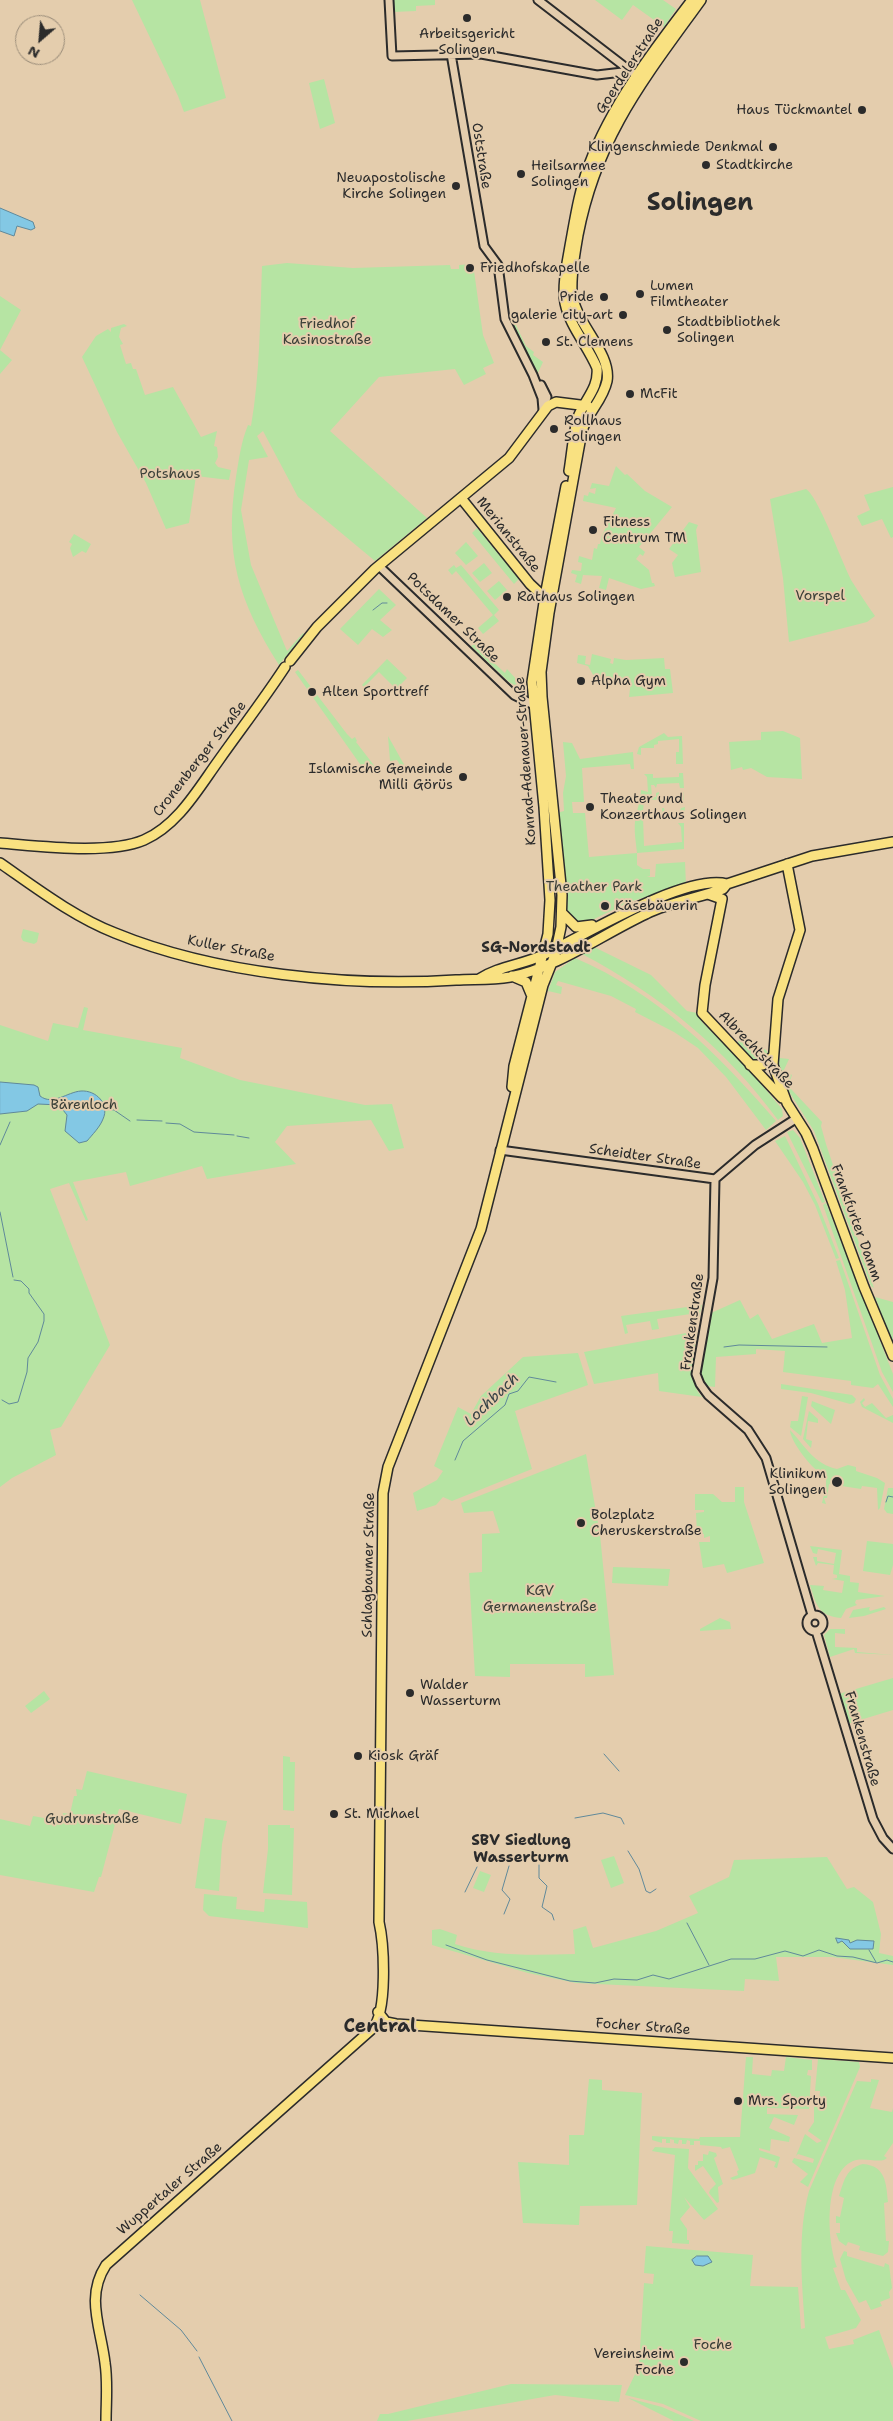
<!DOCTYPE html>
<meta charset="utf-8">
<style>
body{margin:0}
#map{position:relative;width:893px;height:2421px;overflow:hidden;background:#e4cdad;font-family:"Shantell Sans",sans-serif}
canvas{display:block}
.north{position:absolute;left:15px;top:15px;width:50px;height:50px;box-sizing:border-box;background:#e4cdad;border:1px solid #9a8c79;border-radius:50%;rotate:207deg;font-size:14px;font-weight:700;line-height:20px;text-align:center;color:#2b2b2b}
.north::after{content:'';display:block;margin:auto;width:18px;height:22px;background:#2b2b2b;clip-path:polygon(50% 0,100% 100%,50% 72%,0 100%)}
</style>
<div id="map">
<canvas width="893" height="2421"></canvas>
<div class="north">N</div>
</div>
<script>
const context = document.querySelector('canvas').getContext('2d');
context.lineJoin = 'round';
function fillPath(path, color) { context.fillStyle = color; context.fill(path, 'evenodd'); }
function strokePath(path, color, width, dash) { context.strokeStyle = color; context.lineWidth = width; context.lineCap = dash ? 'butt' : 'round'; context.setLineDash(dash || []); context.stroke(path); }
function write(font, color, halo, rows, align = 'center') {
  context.font = font + ' "Shantell Sans",sans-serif'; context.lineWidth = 4; context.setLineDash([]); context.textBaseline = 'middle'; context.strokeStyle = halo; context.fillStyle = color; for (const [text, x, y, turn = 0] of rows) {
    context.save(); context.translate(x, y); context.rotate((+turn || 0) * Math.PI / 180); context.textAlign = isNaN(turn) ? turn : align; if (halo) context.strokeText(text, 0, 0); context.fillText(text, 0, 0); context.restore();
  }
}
const green = new Path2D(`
 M132,0H200L226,98L184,112L178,96Z
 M393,0H435V5L416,6V11L393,12Z
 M595,0H663L676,9L664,27L633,5L622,20Z
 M324,79L335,123L320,129L309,83Z
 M287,263L353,268L450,265L451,269H459V265L473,264L483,335L494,363L483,368L486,374L464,385L455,369L379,377L330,431L427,518L375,561L298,497L263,431L257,436L268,457L249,460L241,510L251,565L287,651L303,633L304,634L279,665C238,600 224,554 236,477C239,459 241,442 248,425L251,426C260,375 260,320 262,266Z
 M0,296L21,310L0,350L12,360L0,374Z
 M514,321L526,346L534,352L533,355L543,362L537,375L511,322Z
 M124,324L127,326L121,328L119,337L123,344L120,345L126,364L131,363L133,369H136L145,395L173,387L201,437L217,431L214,446L217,447L218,457L215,463L218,467L231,470L229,480L196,476L189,523L166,529L146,483L117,432L82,357L96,336L108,329L111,332V328Z
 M616,466L625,475L627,474L645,491L672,507L639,547L645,552L643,556L640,554L636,559L649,570L652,583H654L655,586L641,589L609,578L606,590L599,588L602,576L583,575L581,584L575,582L577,575L571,573L572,570L581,571L582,563L578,562L579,556L592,560L594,548L597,549L598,544H600L602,535L616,508L583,501L584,495L588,496L589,492L595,494L596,488L590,489L592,483L609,486Z
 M893,487V537L891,538L882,519L862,526L857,516L870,510L864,495Z
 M806,489C819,497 843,566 853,583C860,594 867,605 875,616L867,622L789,642L783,578L770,499Z
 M689,522L698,525L696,530L701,572L675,577L672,563L678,555L669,549Z
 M477,528L519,579L514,584L472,533Z
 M74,534L91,544L86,553L82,551L73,557L70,548L72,544L69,542Z
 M466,542L478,556L466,565L455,553Z
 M484,563L492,573L480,582L472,573Z
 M454,565L456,568L461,565L499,610L494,615L499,621L483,634L478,628L493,615L456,571L452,575L448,570Z
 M499,581L507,590L495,600L487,591Z
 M379,589L396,605L380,620L392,630L383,637L372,629L358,645L340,629Z
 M478,642L476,646L505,673L507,669L517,680L518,687L509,682L471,646Z
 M592,654L611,659L610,663L613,664L614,658L626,660L664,658L665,669H670L673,693L629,697L631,681L598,677L596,680L588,666L577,663L578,655L586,656L585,664L590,665Z
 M387,659L407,678L396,689L379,672L364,687L362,685Z
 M298,670L347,734L352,739L355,737L357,741L356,742L376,768L367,774L295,672Z
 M783,731L800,738L802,779L767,777L751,768L743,770L742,767L731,770L729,742L761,740V732Z
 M664,733L668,737L682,736L683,764H676V752H679V739L658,741V744L654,745V748H641V755L637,754L639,747Z
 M388,736L406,768L403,770L397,760L390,761Z
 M563,742L572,743L580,759L633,752L634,769H631L630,764L582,768L584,802H572L573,813H585L589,857L637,853C636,842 634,833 635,821C637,809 641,800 641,790L648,792L647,777L644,774H653V778L679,777V773H683L684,788H680L679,783L657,784L656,788L654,785H651L652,797H656V793L659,792V797L679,796L680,793L684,792V803H680V799L644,800L643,812H662V808H664L665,812L680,811L681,808L685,807L684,819H680V815L643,817L644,846L682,842L681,827L678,823H684V849L637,853V865L643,869H650V876L647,877H655L656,864L685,862L686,885L629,902L588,922H577L572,919L566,907L557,813L564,811L563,793L566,776Z
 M23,929L39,933L37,942L34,944L23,941L21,937Z
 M594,947L651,975L687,1011L697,1013L702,1022L751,1072L782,1109L783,1116L778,1120C726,1049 660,995 582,954Z
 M575,958C659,994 718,1054 776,1121L766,1130L726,1077L698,1048L674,1032L635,1012L636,1009L611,996L558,981L556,985L562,987L561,994L548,991L555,972Z
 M84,1007L88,1008L83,1030L182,1048L180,1058L240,1080L365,1105L392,1104L404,1148L389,1151L371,1120L287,1126L275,1142L296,1164L207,1179L202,1166L130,1186L126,1172L73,1182L88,1220L86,1221L69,1183L50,1189L110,1345L61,1427L50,1430L56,1455L12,1478L0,1487V1025L48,1041L53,1023L78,1028Z
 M743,1038L766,1050L768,1053L765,1061L755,1063L737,1045L739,1040Z
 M780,1058L789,1059L784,1070L792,1075L790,1081L791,1089L822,1122L821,1126L826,1144L874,1288L871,1286L814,1131L788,1090L778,1061Z
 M793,1130L800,1138L825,1202L822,1203L787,1132Z
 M785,1136L818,1204L839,1258L836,1259L815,1205L803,1182L775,1141Z
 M826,1203L893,1374V1392L882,1372L823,1205Z
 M840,1260L880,1375L893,1399V1407L878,1384L873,1388L851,1385V1381L783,1372L785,1351L756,1349V1354L716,1357L715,1387L707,1386C693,1367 703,1333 711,1313L740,1300L750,1319L758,1314L772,1339L814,1324L822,1343L852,1338L845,1290L836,1261Z
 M875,1297L893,1302V1344Z
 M702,1305L698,1321L697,1313L657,1319L659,1329L652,1330L650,1321L626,1325L628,1333L625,1334L621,1316Z
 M697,1331C695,1354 685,1378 702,1397L659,1391L658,1373L594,1384L584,1352Z
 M578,1353L588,1385L515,1411L532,1469L452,1501L443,1497L436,1505L417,1511L413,1493L437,1480L443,1471L434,1466L458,1407L471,1414L481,1396L523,1357Z
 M781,1384L852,1395L856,1399L854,1403L850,1404L811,1393L781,1389Z
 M802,1396L808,1397L801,1436L790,1427L791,1421H798Z
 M864,1398L865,1400L862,1403L865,1407L872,1403L886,1418L893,1415V1423L862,1407L860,1402Z
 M812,1401L835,1410L831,1424L811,1406Z
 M809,1411L818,1419V1423L808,1421L806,1439L812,1441L811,1448L803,1439Z
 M790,1430C805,1446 814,1464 837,1469L848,1465L856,1467V1471L877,1478L885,1483L880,1508L878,1510L877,1488L862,1486L861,1489L829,1484L827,1498H824L826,1504L822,1503L826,1487V1476C814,1473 790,1441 790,1430Z
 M586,1454L600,1535L614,1675L585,1677V1664H510V1677L475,1676L469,1573L482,1572V1534L500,1533L493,1511L464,1513L461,1503Z
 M735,1487H744V1502L764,1563L727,1573L724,1564L703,1568L699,1542H710V1536L704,1538V1534H697L696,1513L704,1512V1510H695V1494H713L722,1502H735Z
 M888,1488H893V1514L887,1513L884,1509Z
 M867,1541L893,1544V1565L890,1575L863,1571Z
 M810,1546L842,1550L839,1574L850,1576V1582L859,1583L858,1592L885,1596L856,1600L855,1603L857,1605L846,1609L841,1618C818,1616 816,1604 810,1585L824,1586L823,1590L842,1593L844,1581L832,1579L837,1578V1575L833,1574L834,1565L818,1563L816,1566L813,1557H817V1561L834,1564L836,1553L818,1549L817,1554L813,1553Z
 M613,1567L670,1569L668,1586L612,1583Z
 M870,1607L869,1609L870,1611L884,1607L886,1609L864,1616L849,1618L853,1610Z
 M720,1618L730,1622L731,1629L700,1631V1629Z
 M830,1629H845V1634L835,1633V1647L857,1648V1652L893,1655L855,1653L854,1649L830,1657L824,1635Z
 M893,1678V1710L847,1724L839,1694Z
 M44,1691L50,1699L31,1713L25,1706Z
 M283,1756L290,1757V1762H295L294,1811L283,1810Z
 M87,1771L187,1794L181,1824L119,1809L101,1877H99L94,1892L0,1875V1819L30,1826L33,1816L60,1821L63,1813L70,1814L74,1796H77L76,1789L82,1790Z
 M205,1818L227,1821L222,1844L219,1891L195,1888Z
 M268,1825H290V1828H294L292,1895L263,1893L268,1849Z
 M614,1856L624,1883L611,1888L601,1860Z
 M827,1857L847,1889L854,1887L873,1902L881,1934L879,1953L893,1956V1965L832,1957H776L779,1981L745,1979L744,1991L576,1983L528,1973L432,1945V1930L440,1929L457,1935L455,1944C494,1957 534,1955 575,1954L573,1930L586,1926L593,1948L656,1931L698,1913L689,1896L729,1877L734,1860Z
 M480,1871L491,1875L484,1892L473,1888Z
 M204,1894L237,1897L236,1909L264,1912L265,1899L307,1902L308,1928L209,1916L203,1910Z
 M746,2057H753L752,2074L771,2076L772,2070L784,2071L786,2057L812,2060V2070H808L807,2075L811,2076L809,2109L767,2108V2114L798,2115L794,2125L774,2117L769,2128L790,2137L789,2142L771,2139L770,2151L759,2148V2150L780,2157L777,2168L774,2167L776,2162L760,2157L755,2173L733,2180L730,2178L738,2175L737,2171L739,2170L730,2147L722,2149L721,2147L700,2145V2141H694V2145H690V2141L687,2140L686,2144H682V2140H679L678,2144L674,2143V2140L670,2139V2143H666V2139H662V2143L652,2140V2136L699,2139L700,2137H740Z
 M818,2059L859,2062L860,2067L808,2187L800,2182L808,2174L792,2162L794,2158L813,2163L814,2159L798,2154L796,2156L805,2134L817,2143L822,2141L808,2131L814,2122V2102H819L820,2091H815Z
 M589,2079L602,2080V2090L642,2093L637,2205L580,2206L579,2225L523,2223L518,2162L569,2165V2135H584Z
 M871,2079L879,2080L870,2108L892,2112L893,2108V2143L884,2156L887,2158L884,2160C874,2162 863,2157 853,2161C823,2174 827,2242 837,2267L833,2268L841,2290H845L861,2320L856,2328L825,2337L829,2349L854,2344L853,2340L879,2330L893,2369V2421H701L663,2404L625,2395L639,2366L644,2283L653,2284L654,2274L644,2273L646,2246L753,2255L750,2286L798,2287L801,2329L805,2328C802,2282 797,2235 809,2191L857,2081L871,2082Z
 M655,2147L689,2149L688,2168L718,2209L704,2220L684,2197L690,2207L680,2219L687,2229V2240H689V2244L672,2243L673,2231H669L675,2155L652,2151Z
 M709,2151L716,2153L717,2156L714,2158L723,2184L718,2187L719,2202L717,2203L709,2193L710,2190L716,2184L703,2166L695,2171V2165H698V2161H703V2154L708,2155Z
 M863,2164C886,2166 886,2183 888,2202L884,2203L886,2241H889L888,2252L883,2256L859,2250L860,2246L848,2242L846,2246L839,2241L836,2233H840V2223H836V2216L840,2217L844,2198L839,2196C844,2181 846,2168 863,2164Z
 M844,2251L847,2252V2256L884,2267L885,2263L889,2265L892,2288L889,2292L890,2298L880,2302L882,2306L871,2310L866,2300L859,2303L846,2280L840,2259Z
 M511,2384L622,2385L619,2402L555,2395L407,2421H377L380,2414H388Z
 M628,2398L662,2407L694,2421H674Z`);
const water = new Path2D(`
 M0,208L33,222L35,228L31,230L17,226L14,236L0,231Z
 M0,1082L34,1085L38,1087L40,1096C53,1106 67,1092 81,1091C96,1090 110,1104 103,1119C100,1127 92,1135 87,1141L79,1143L65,1131L67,1115L59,1105L38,1104L27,1111L0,1114Z
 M836,1938L849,1940L850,1943L857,1940L874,1941L873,1949H850L842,1941L838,1943Z
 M697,2256H708L712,2262L703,2266L695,2265L692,2260Z`);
const stream = new Path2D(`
 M373,610L382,603H387
 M102,1108L114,1110L130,1121
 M137,1120L162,1121
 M166,1123L180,1124L194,1132L234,1135
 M237,1136L249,1138
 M0,1145L10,1122
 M0,1212L13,1277
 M724,1347L739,1345L827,1347
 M2,1400L9,1404L18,1402L27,1372L28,1358L38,1342L44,1321V1314L29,1293V1289L21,1281L14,1280
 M455,1460L463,1441L505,1405L509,1394L518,1391L529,1377L556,1382
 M886,1502L888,1496L893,1497
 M604,1754L619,1771
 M575,1818L603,1813L621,1818L624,1824
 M628,1851L639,1869L646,1891L650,1893L656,1889
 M539,1865V1878L547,1886L542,1907L552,1914L554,1920
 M465,1892L477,1867
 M504,1914L510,1899L502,1890L509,1866
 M687,1923L709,1965
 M446,1945L487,1960L542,1974L570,1981L595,1983L614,1979L637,1980L653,1975L669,1979L731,1959H755L785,1951L803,1956L819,1950L837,1956L853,1957L877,1963L887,1960L893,1962
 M869,1950L876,1962
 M140,2295L181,2330L197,2351
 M199,2357L232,2421`);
const minor = new Path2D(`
 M389,0L392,56L481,54L597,75L631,71
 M538,0L633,73
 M451,54L484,246L498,265L505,319L533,375L542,398L543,410
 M541,385L547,397L544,407
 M379,566L514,695L534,705
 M500,1150L715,1179L755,1145L797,1118
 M715,1179L713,1278L696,1374L700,1384L708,1395L748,1430L766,1458L812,1615
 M807 1623a8 8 0 1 1 16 0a8 8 0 1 1-16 0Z
 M816,1631L873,1819L883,1838L893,1849`);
const major = new Path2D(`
 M569,471C572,453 573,434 578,417C585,399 599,388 597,368C588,346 570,327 565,303C562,285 567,264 570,246C575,219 579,191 589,165C612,104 653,51 692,0
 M461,498L530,584L546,599
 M290,661L317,627L375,569L509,458L548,406L556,402L588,406
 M0,843C39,846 109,855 144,840C178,825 198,789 219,760C241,729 264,699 285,667
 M0,863C36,888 74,917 115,933C215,974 349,987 456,980C474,979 492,980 510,977C559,967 601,935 646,914C670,902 698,898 723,889L727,884L812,856L893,842
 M787,864L800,930L778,999L773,1065L787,1103L806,1133L813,1149L864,1287L893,1356
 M708,894L722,899L705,985L702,1013L782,1098
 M562,913L576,927L592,925
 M512,976L526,982L531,994
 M479,979C499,966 522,965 543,955C583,936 686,873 727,884
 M750,1065H763L772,1057
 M512,1087L514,1066L548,934L550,900L544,807L532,682L545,596L566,486
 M378,2012L386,2022L396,2024L893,2058
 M106,2421C106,2402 108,2382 105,2363C101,2328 85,2297 106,2265L372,2029C388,2013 384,1944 379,1922L383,1493L388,1467L481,1229L543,985L555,955L561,927L562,895L542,697L541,672L549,613L582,431C588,412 603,400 607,381C612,352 573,322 572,291C571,273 575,253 578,235C597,136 644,79 701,0`);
const markers = [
 [467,18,5,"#2b2b2b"],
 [862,110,5,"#2b2b2b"],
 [773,147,5,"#2b2b2b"],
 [706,165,5,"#2b2b2b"],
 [521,174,5,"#2b2b2b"],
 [456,186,5,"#2b2b2b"],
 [470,268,5,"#2b2b2b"],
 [640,294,5,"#2b2b2b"],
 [604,297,5,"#2b2b2b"],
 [623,315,5,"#2b2b2b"],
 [667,330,5,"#2b2b2b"],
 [546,342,5,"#2b2b2b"],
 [630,394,5,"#2b2b2b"],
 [554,429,5,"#2b2b2b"],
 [593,530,5,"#2b2b2b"],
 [507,597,5,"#2b2b2b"],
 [581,681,5,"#2b2b2b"],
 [312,692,5,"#2b2b2b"],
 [463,777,5,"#2b2b2b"],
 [590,807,5,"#2b2b2b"],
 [605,906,5,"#2b2b2b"],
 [837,1482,6,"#2b2b2b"],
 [581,1523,5,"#2b2b2b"],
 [410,1693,5,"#2b2b2b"],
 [358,1756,5,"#2b2b2b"],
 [334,1814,5,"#2b2b2b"],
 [738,2101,5,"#2b2b2b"],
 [684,2362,5,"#2b2b2b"]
];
const poiNames = [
 ["Arbeitsgericht",467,34,"center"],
 ["Solingen",467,50,"center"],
 ["Haus Tückmantel",852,110,"right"],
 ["Klingenschmiede Denkmal",763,147,"right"],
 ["Stadtkirche",716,165],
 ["Heilsarmee",531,166],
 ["Solingen",531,182],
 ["Neuapostolische",446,178,"right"],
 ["Kirche Solingen",446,194,"right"],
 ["Friedhofskapelle",480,268],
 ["Lumen",650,286],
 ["Filmtheater",650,302],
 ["Pride",594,297,"right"],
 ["galerie city-art",613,315,"right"],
 ["Stadtbibliothek",677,322],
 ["Solingen",677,338],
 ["St. Clemens",556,342],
 ["McFit",640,394],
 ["Rollhaus",564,421],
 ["Solingen",564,437],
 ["Fitness",603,522],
 ["Centrum TM",603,538],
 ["Rathaus Solingen",517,597],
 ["Alpha Gym",591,681],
 ["Alten Sporttreff",322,692],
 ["Islamische Gemeinde",453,769,"right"],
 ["Milli Görüs",453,785,"right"],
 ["Theater und",600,799],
 ["Konzerthaus Solingen",600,815],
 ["Käsebäuerin",615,906],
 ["Klinikum",826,1474,"right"],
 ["Solingen",826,1490,"right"],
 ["Bolzplatz",591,1515],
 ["Cheruskerstraße",591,1531],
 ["Walder",420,1685],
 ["Wasserturm",420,1701],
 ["Kiosk Gräf",368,1756],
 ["St. Michael",344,1814],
 ["Mrs. Sporty",748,2101],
 ["Vereinsheim",674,2354,"right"],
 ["Foche",674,2370,"right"]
];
const streetNames = [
 ["Goerdelerstraße",630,66,-57],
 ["Oststraße",481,156,81],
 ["Merianstraße",508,535,51],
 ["Potsdamer Straße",453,618,44],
 ["Cronenberger Straße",200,759,-52],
 ["Konrad-Adenauer-Straße",526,761,-94],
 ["Kuller Straße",231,949,11],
 ["Albrechtstraße",756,1050,46],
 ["Scheidter Straße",645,1157,8],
 ["Frankfurter Damm",856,1223,70],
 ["Frankenstraße",693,1322,-82],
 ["Schlagbaumer Straße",369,1565,-89],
 ["Frankenstraße",862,1739,74],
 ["Focher Straße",643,2027,4],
 ["Wuppertaler Straße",170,2189,-41]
];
const parkNames = [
 ["Friedhof",327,324],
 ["Kasinostraße",327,340],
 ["Potshaus",170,474],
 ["Vorspel",820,596],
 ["Theather Park",594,887],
 ["Bärenloch",84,1105],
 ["KGV",540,1591],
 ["Germanenstraße",540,1607],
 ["Gudrunstraße",92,1819],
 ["Foche",713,2345]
];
const neighbourhoodNames = [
 ["SG-Nordstadt",536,948],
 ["SBV Siedlung",521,1841],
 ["Wasserturm",521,1858]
];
const waterNames = [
 ["Lochbach",492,1400,-44]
];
const districtNames = [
 ["Central",380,2027]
];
const townNames = [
 ["Solingen",700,204]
];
fillPath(green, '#b6e4a3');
fillPath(water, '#83c8e4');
strokePath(water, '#60899a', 1);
strokePath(stream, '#60899a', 1);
strokePath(minor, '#2b2b2b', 11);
strokePath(major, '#2b2b2b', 12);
strokePath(minor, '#e4cdad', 7);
strokePath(major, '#f9e181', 9);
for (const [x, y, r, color] of markers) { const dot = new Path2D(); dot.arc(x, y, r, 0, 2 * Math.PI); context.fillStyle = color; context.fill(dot); strokePath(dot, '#e4cdad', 2); }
write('14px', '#2b2b2b', '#e4cdad', poiNames, 'left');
write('14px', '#2b2b2b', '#e4cdad', streetNames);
write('14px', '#393e37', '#e4cdad', parkNames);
write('bold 15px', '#2b2b2b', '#e4cdad', neighbourhoodNames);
write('italic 15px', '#384347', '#e4cdad', waterNames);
write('bold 19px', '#2b2b2b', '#e4cdad', districtNames);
write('bold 24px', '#2b2b2b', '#e4cdad', townNames);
</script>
